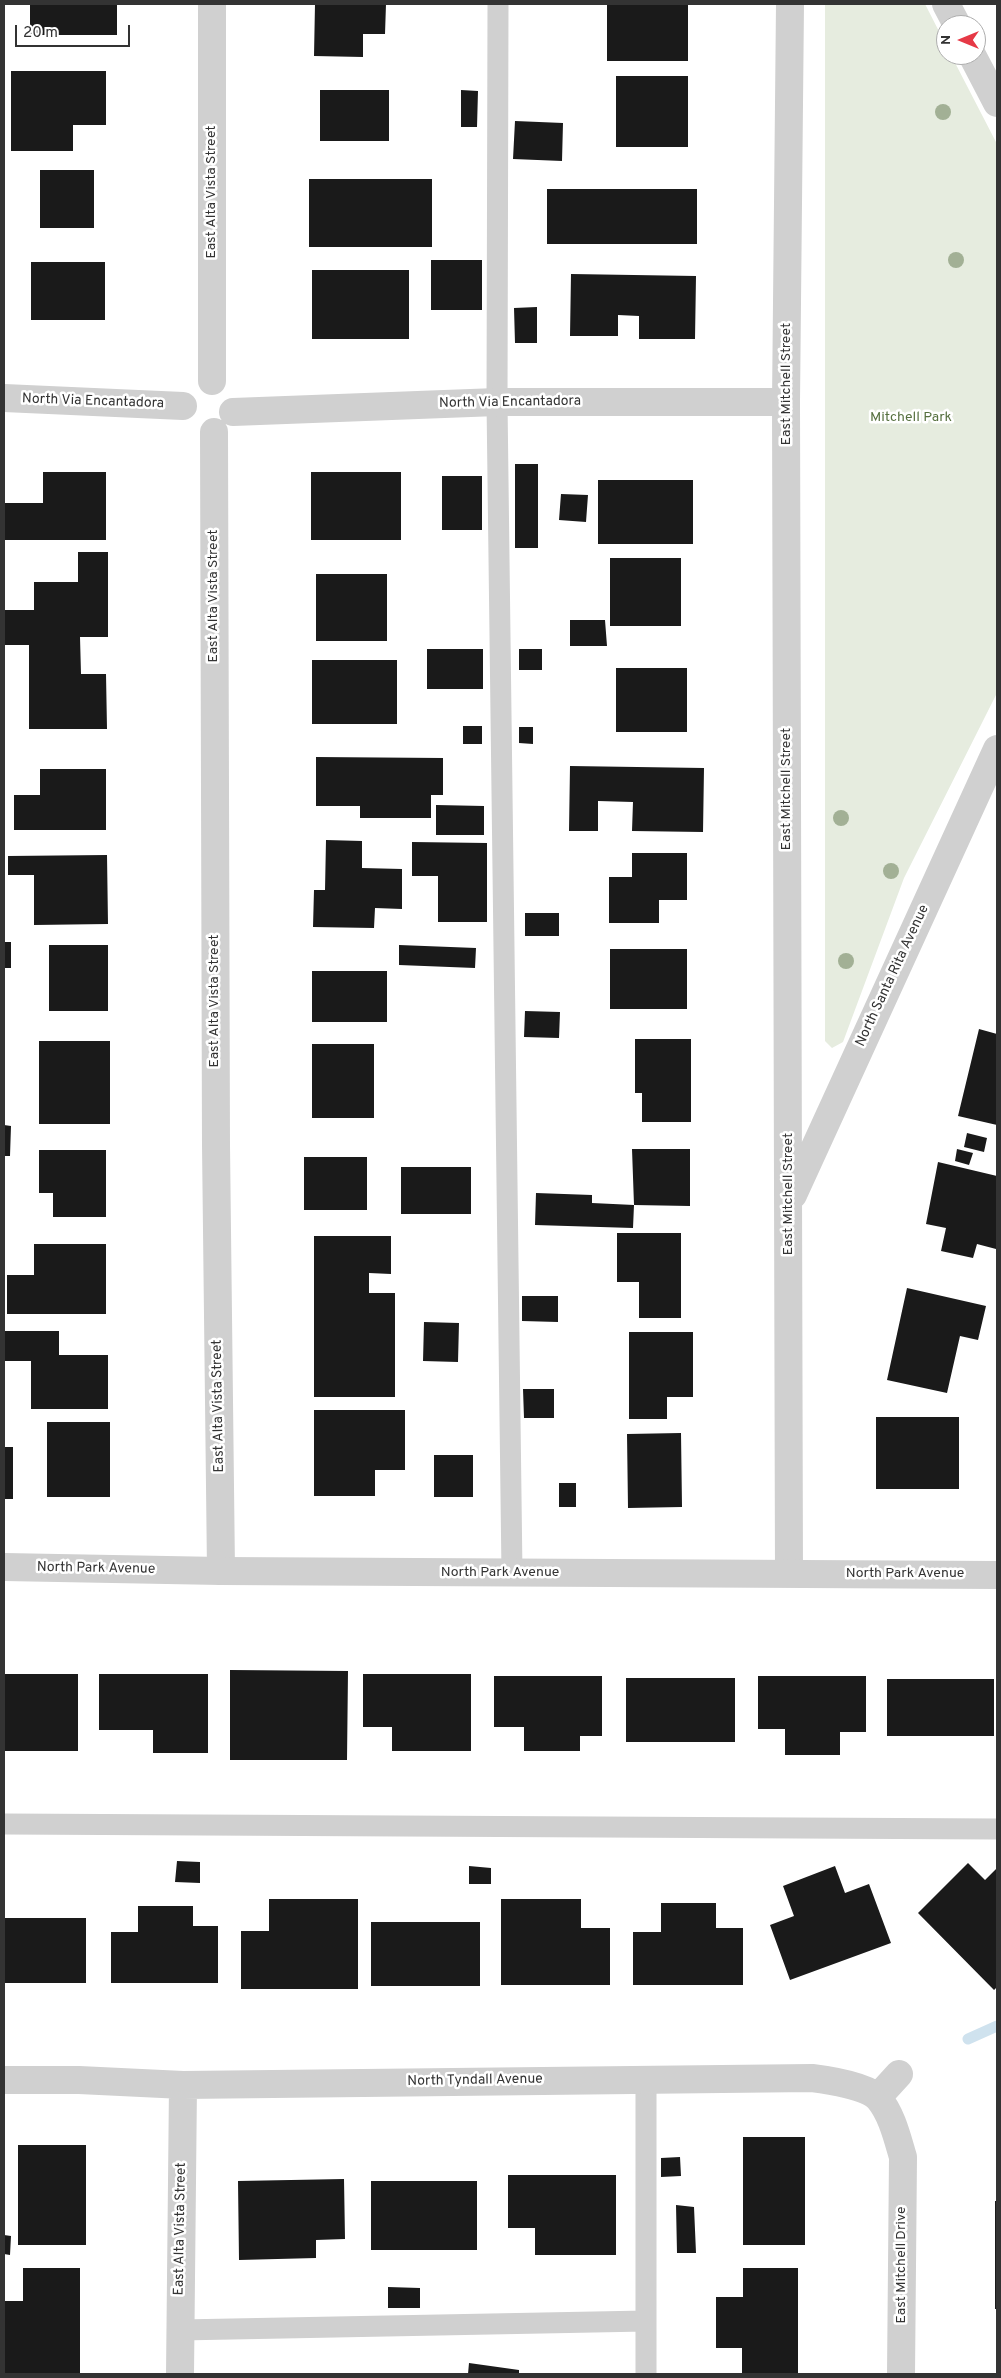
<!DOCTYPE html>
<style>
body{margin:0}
#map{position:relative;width:1001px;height:2378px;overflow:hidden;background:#fff;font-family:Overpass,sans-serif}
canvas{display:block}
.frame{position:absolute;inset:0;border:5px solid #333;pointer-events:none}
.north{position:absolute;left:936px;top:15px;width:50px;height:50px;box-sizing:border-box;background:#fff;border:1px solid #adadad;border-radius:50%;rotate:270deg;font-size:14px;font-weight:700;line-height:20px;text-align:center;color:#333}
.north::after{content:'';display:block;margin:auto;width:18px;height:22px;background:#e63946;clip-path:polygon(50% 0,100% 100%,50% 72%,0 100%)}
.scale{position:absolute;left:15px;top:25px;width:115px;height:22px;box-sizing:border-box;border:2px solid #333;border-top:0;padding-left:6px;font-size:15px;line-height:18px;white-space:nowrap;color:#333;-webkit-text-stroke:4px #fff;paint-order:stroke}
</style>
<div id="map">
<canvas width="1001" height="2378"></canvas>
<div class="frame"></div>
<div class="north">N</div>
<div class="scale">20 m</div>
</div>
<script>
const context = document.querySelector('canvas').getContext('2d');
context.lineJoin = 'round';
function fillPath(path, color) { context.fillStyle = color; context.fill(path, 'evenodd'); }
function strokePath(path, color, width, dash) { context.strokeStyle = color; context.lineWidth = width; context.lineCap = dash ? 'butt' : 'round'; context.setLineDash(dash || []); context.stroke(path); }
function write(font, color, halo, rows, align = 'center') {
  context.font = font + ' Overpass,sans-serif'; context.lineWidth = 5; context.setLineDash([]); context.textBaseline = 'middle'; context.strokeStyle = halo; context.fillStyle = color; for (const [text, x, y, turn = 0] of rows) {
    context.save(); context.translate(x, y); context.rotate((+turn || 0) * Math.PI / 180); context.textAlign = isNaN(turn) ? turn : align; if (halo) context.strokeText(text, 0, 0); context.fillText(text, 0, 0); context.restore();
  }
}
const green = new Path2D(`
 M825,4H925L946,45V55H951L997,144V693L904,878L843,1042L832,1048L825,1041Z`);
const stream = new Path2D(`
 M968,2039L997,2026`);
const building = new Path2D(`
 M30,4H117V35H30Z
 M315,4H386L385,34H363V57L314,56Z
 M607,4H688V61H607Z
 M11,71H106V125H73V151H11Z
 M616,76H688V147H616Z
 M320,90H389V141H320Z
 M461,90L478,91L477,127H461Z
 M515,121L563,123L562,161L513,159Z
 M40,170H94V228H40Z
 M309,179H432V247H309Z
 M547,189H697V244H547Z
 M431,260H482V310H431Z
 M31,262H105V320H31Z
 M312,270H409V339H312Z
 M571,274L696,276L695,339H639V316L618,315V336H570Z
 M537,307V343H515L514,308Z
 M515,464H538V548H515Z
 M43,472H106V540H5V503H43Z
 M311,472H401V540H311Z
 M442,476H482V530H442Z
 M598,480H693V544H598Z
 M561,494L588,495L586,522L559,520Z
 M78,552H108V637H80L81,674H106L107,729H29V645H4V610H34V582H78Z
 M610,558H681V626H610Z
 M316,574H387V641H316Z
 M570,620H605L607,646H570Z
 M427,649H483V689H427Z
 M519,649H542V670H519Z
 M312,660H397V724H312Z
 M616,668H687V732H616Z
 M463,726H482V744H463Z
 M519,727H533V744L519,743Z
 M316,757L443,758V795H431V818H360V806H316Z
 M570,766L704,768L703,832L632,831L633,802L598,801V831H569Z
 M40,769H106V830H14V795H40Z
 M436,805L484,806V835H436Z
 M326,840L362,841V868L402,869V909L375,908L374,928L313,927L314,890H325Z
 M412,842L487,843V922H438V876H412Z
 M632,853H687V900H659V923H609V877H632Z
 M107,855L108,924L34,925V875H8V856Z
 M525,913H559V936H525Z
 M4,942H11V968H4Z
 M49,945H108V1011H49Z
 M399,945L476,948L475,968L399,965Z
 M610,949H687V1009H610Z
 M312,971H387V1022H312Z
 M525,1011L560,1012L559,1038L524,1037Z
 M979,1029L997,1034V1125L958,1116Z
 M635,1039H691V1122H642V1093H635Z
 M39,1041H110V1124H39Z
 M312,1044H374V1118H312Z
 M4,1125L11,1126L10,1156H4Z
 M967,1133L987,1138L984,1152L964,1147Z
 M632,1149H690V1206L634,1205L633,1228L535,1225L536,1193L592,1195V1203L634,1205Z
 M957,1149L973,1153L969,1165L955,1161Z
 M39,1150H106V1217H53V1193H39Z
 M304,1157H367V1210H304Z
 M938,1162L997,1176L996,1249L977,1244L973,1258L941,1251L946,1228L926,1224Z
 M401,1167H471V1214H401Z
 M617,1233H681V1318H639V1282H617Z
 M314,1236H391V1274L369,1273V1293H395V1397H314Z
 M34,1244H106V1314H7V1275H34Z
 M907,1288L986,1306L978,1340L960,1336L947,1393L887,1380Z
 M522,1296H558V1322L522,1321Z
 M424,1322L459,1323L458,1362L423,1361Z
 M4,1331H59V1355H108V1409H31V1361H4Z
 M629,1332H693V1397H667V1419H629Z
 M523,1389H554V1418H524Z
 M314,1410H405V1470H375V1496H314Z
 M876,1417H959V1489H876Z
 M47,1422H110V1497H47Z
 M681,1433L682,1507L628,1508L627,1434Z
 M4,1447H13V1499H4Z
 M434,1455H473V1497H434Z
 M559,1483H576V1507H559Z
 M230,1670L348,1671L347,1760H230Z
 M4,1674H78V1751H4Z
 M99,1674H208V1753H153V1730H99Z
 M363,1674H471V1751H392V1727H363Z
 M494,1676H602V1736H580V1751H524V1727H494Z
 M758,1676H866V1732H840V1755H785V1729H758Z
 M626,1678H735V1742H626Z
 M887,1679H994V1736H887Z
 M177,1861L200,1862V1883L175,1882Z
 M968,1863L985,1880L997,1868V1987L994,1990L918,1913Z
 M469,1866L491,1868V1884H469Z
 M835,1866L845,1893L869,1884L891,1943L790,1980L770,1925L794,1916L783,1886Z
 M269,1899H358V1989H241V1931H269Z
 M501,1899H581V1928H610V1985H501Z
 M661,1903H716V1928H743V1985H633V1932H661Z
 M138,1906H193V1926H218V1983H111V1932H138Z
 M4,1918H86V1983H4Z
 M371,1922H480V1986H371Z
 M743,2137H805V2245H743Z
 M18,2145H86V2245H18Z
 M680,2157L681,2176L661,2177V2158Z
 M508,2175H616V2255H535V2228H508Z
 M344,2179L345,2239L316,2240V2258L239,2260L238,2181Z
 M371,2181H477V2250H371Z
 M995,2201H997V2309H995Z
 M676,2205L694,2207L696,2253H677Z
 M4,2235L11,2236L10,2255L4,2254Z
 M23,2268H80V2374H4V2301H23Z
 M743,2268H798V2374H742V2348H716V2297H743Z
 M388,2287L420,2288V2308H388Z
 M469,2363L519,2370V2374H468Z`);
const service = new Path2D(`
 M498,4L497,402L512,1573
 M4,1824L997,1829
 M646,2321V2079
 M180,2330L646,2321V2374`);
const minor = new Path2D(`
 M212,4V381
 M946,4L957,25
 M972,55L997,103
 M4,398L183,406
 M233,412L497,402H786
 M214,432L216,1145L221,1571
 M793,1195L997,749
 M789,1573L786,402L790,4
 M4,2080H79L183,2085L812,2078C828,2080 868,2086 879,2099C892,2115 897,2137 903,2157L901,2374
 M878,2097L899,2074
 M180,2374L183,2085`);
const tertiary = new Path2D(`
 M4,1567L221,1571L997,1575`);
const trees = [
 [943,112],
 [956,260],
 [841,818],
 [891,871],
 [846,961]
];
const streetNames = [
 ["East Alta Vista Street",212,192,-90],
 ["East Mitchell Street",787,384,-90],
 ["North Via Encantadora",93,402,2],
 ["North Via Encantadora",510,403,-1],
 ["East Alta Vista Street",214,596,-90],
 ["East Mitchell Street",787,789,-90],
 ["North Santa Rita Avenue",893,976,-65],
 ["East Alta Vista Street",215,1001,-90],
 ["East Mitchell Street",789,1194,-90],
 ["East Alta Vista Street",219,1406,-91],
 ["North Park Avenue",96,1569,1],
 ["North Park Avenue",500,1573],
 ["North Park Avenue",905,1574],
 ["North Tyndall Avenue",475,2081,-1],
 ["East Alta Vista Street",181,2229,-89],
 ["East Mitchell Drive",902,2265,-90]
];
const parkNames = [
 ["Mitchell Park",911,418]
];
fillPath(green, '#e6ecdf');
strokePath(stream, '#cfe2ee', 11);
fillPath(building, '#1a1a1a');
strokePath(service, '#d0d0d0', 21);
strokePath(minor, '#d0d0d0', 28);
strokePath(tertiary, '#d0d0d0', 28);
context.fillStyle = '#a2b095';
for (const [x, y] of trees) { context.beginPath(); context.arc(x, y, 8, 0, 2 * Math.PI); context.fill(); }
write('14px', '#333', '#fff', streetNames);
write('14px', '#56703f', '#fff', parkNames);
</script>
